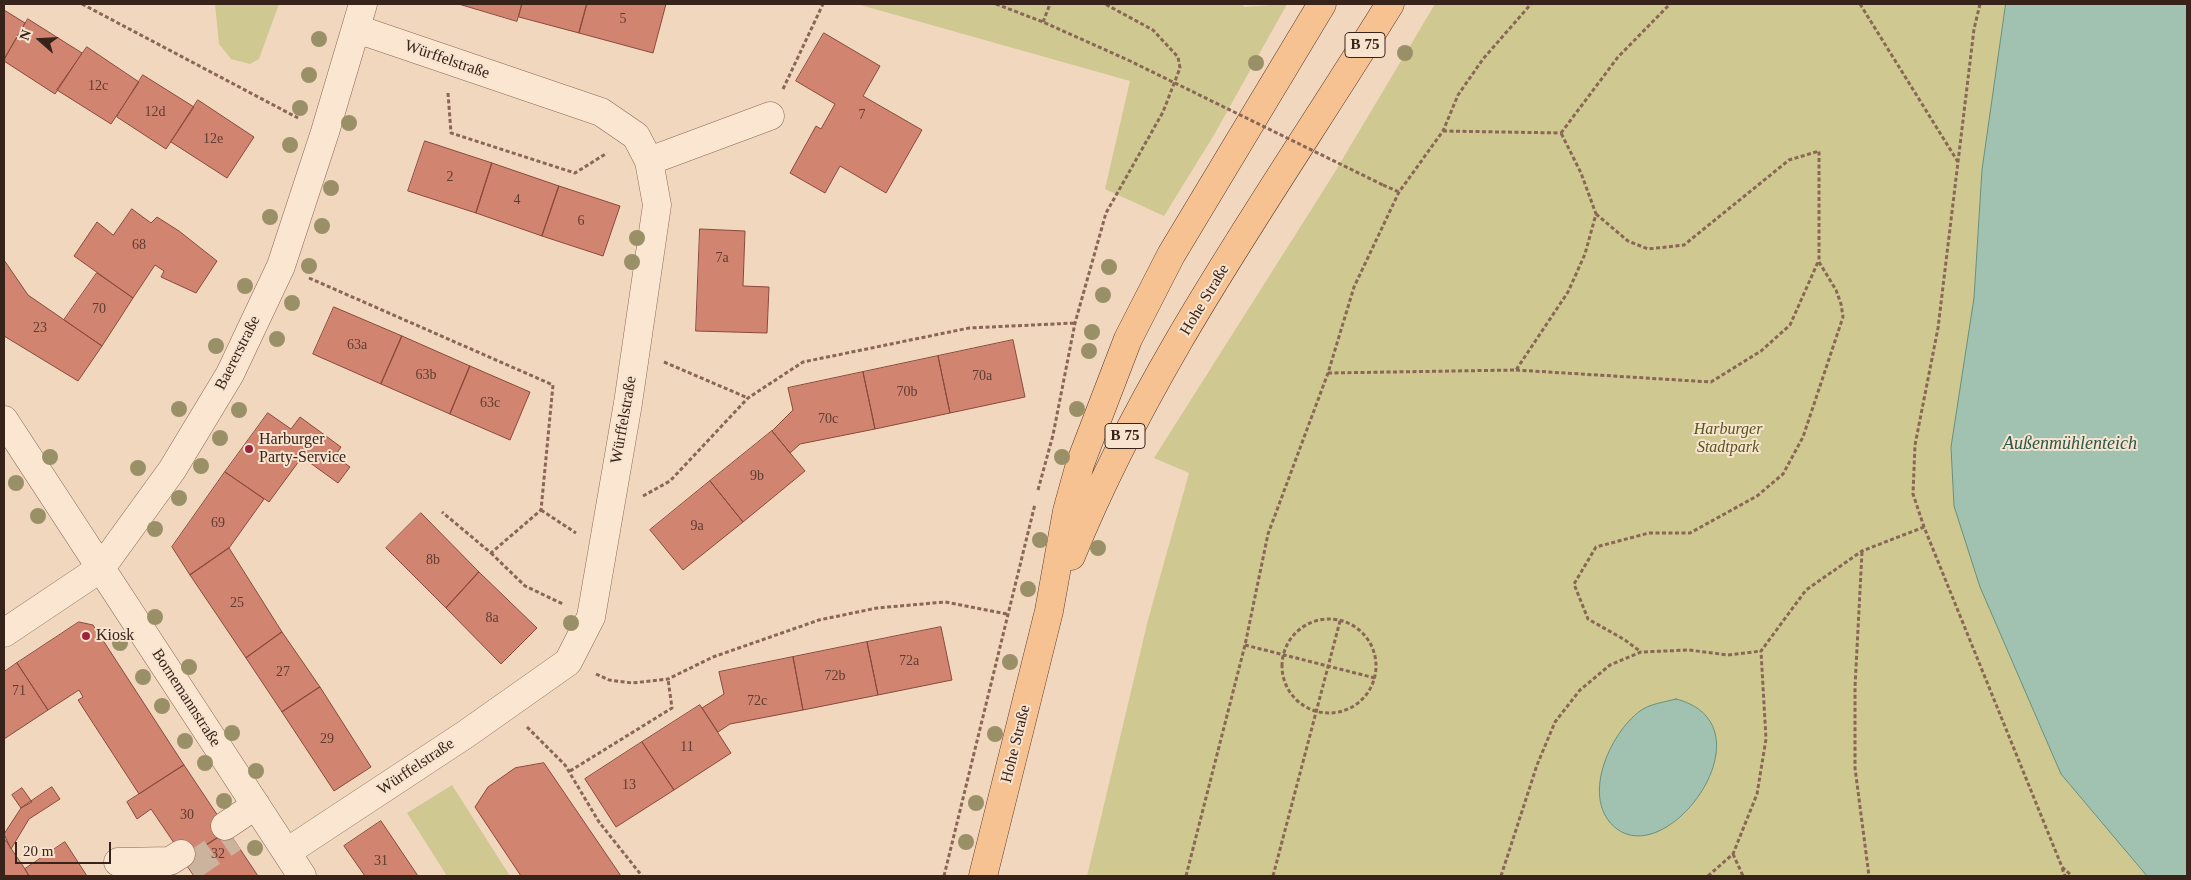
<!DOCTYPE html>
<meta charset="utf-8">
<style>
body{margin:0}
#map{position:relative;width:2191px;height:880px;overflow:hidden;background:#f0d7be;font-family:"Times New Roman",serif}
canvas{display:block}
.frame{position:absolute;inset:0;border:5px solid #38231b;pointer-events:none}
.north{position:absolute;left:15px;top:15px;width:50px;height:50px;-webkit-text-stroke:4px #f7e3ce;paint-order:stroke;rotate:289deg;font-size:14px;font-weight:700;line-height:20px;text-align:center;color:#38231b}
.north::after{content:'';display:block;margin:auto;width:18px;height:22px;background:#38231b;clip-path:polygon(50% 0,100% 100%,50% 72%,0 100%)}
.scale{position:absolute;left:15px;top:842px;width:96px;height:22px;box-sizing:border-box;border:2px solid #38231b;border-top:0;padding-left:6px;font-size:15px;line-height:18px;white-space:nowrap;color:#38231b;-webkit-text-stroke:4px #f7e3ce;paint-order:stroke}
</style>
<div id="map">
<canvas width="2191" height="880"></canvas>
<div class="frame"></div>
<div class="north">N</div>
<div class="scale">20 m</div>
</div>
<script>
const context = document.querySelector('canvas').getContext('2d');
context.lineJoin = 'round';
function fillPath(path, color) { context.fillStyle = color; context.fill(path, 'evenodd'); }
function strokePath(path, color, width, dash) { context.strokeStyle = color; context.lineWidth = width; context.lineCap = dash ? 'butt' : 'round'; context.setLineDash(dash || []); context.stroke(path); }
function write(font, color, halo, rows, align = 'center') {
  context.font = font + ' "Times New Roman",serif'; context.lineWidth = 4; context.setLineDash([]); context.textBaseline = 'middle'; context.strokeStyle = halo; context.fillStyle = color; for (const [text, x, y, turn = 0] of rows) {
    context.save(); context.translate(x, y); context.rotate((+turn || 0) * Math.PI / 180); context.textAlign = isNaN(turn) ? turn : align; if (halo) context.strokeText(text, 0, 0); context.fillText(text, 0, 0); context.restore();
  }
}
const green = new Path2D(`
 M215,4H279L259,59L250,64L231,59L219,44Z
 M857,4H1244L1243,7L1287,4L1214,135L1164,216L1105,189L1130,81Z
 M1435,4H2187V876H1087L1148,620L1189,473L1154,458L1330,180Z
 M452,785L510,876H447L407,813Z`);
const water = new Path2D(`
 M2006,4H2187V876H2147L2061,774L1980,587L1954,506L1951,447L1974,298L1982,170Z
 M1676,699C1774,724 1671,869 1617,829C1579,800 1610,733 1640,711C1649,704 1665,702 1676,699Z`);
const building = new Path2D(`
 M459,4H522L517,21Z
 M522,4H587L579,33L519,17Z
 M587,4H666L653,53L579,33Z
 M4,10L25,23L4,59Z
 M28,19L82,53L55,94L4,61Z
 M824,33L880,66L863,96L922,130L886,193L840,166L825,193L790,173L816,126L821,129L835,104L796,81Z
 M87,47L139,82L111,124L57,90Z
 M143,75L194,107L166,149L117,117Z
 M198,100L254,137L227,178L171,142Z
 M425,141L492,163L476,213L408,191Z
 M492,163L559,186L542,236L476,213Z
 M559,186L620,206L603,256L542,236Z
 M132,209L151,223L157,217L179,231L217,261L196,293L161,277L164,271L155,265L133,298L74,256L97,222L113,235Z
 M700,229L745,231L743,286L769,287L767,333L696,331Z
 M4,260L28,295L102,346L78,381L4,336Z
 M97,273L133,298L102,346L64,320Z
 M334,307L402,336L381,384L313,354Z
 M402,336L470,366L450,414L381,384Z
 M1013,340L1025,397L950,413L938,356Z
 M938,356L950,413L875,429L863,372Z
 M470,366L530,392L510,440L450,414Z
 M863,372L875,429L800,444L790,453L772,431L793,410L788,388Z
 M268,413L291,429L300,417L341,447L335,456L350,467L338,483L302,457L269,502L225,472Z
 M772,431L805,471L743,522L710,481Z
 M225,472L264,499L229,548L190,575L172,547Z
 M710,481L743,522L683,570L650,530Z
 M421,513L479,572L446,608L386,548Z
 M229,548L282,632L246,658L190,575Z
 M479,572L537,628L501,664L446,608Z
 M79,622L93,625L184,765L139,794L78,700L83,697L79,690L48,710L17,663Z
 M941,627L952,680L878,695L867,642Z
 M282,632L320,687L282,712L246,658Z
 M867,642L878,695L803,710L793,657Z
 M793,657L803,710L730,724L718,732L702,708L724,694L719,672Z
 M17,663L48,710L4,739V672Z
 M320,687L371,767L334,791L282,712Z
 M700,705L731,753L674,790L642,742Z
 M642,742L674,790L616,827L585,779Z
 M544,763L621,876H521L475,807L488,787L515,768Z
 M184,765L228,831L185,859L151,809L137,819L127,802Z
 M52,787L60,799L29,819L11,849L4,834L21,808Z
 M22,788L32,802L21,808L12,795Z
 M381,821L418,876H365L344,846Z
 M228,831L258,876H194L183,860Z
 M4,838L25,869L29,876H4Z
 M65,842L87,876H29L25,869Z`);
const minorTunnel = new Path2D(`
 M189,868L233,838`);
const path = new Path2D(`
 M82,4L298,118
 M996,4L1043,22L1128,60
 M1860,4L1958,162
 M1980,4L1974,29L1938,328L1915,445L1913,494L1924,527L2062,867L2072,876
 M1043,22L1050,4
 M783,89L823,4
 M448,93L451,133L575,173L607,153
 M1443,131L1561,133
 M1561,133L1618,57L1670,4
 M1383,185L1399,192
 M1596,214L1628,241L1648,249L1684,245L1789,160L1819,151V262L1836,290L1841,304L1843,317L1803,437L1783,474L1757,496L1690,533H1649L1596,547L1574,584L1588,619L1625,640L1641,652
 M309,278L553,385L541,510L491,553L442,512
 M664,362L748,398
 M1516,370L1711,382L1761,351L1790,325L1818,262
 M1328,373L1516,370L1568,292L1585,254L1596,214L1581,173L1561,133
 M1038,490L1053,435L1075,323L1106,213L1163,112L1180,68L1178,57L1153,30L1105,4
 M643,496L670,481L748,398L803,362L969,328L1075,323
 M541,510L576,533
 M1862,552L1855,687V768L1869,876
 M491,553L525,586L563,604
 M1282 666a47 47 0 1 1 94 0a47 47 0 1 1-94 0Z
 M1245,645L1375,678
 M596,674L609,680L632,683L668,679L713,657L819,620L877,608L945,602L1007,614
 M527,727L565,765L599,822L642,876
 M570,771L672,708L668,679
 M1733,854L1743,876
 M2062,868L2065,876
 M944,876L1035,504
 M1186,876L1245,645L1268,534L1328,373L1354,287L1399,192L1443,131L1458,95L1483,59L1531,4
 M1273,876L1340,621
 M1501,876L1537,765L1555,722L1580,690L1610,665L1641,652L1689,650L1728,655L1761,651
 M1708,876L1733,854L1757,794L1766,739L1761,651L1806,590L1862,551L1924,527`);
const minor = new Path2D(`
 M649,161L770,116
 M4,420L302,876
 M4,633L101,568L172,470L230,374L281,266L325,132L363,4
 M225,826L256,805
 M287,852L466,734L568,662L591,617L628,403L657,205L649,161L636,136L601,112L357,29
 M118,862L170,861L181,854`);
const major = new Path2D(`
 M1071,556C1151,359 1279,184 1390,4
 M983,876L1049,611L1067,511L1080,464L1128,339L1171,255L1322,4`);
const pathBridge = new Path2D(`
 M1128,60L1383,185`);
const trees = [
 [319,39],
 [1405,53],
 [1256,63],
 [309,75],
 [300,108],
 [349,123],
 [290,145],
 [331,188],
 [270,217],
 [322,226],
 [637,238],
 [632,262],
 [309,266],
 [1109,267],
 [245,286],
 [1103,295],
 [292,303],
 [1092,332],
 [277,339],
 [216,346],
 [1089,351],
 [179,409],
 [1077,409],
 [239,410],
 [220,438],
 [50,457],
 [1062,457],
 [201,466],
 [138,468],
 [16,483],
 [179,498],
 [38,516],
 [155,529],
 [1040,540],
 [1098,548],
 [1028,589],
 [155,617],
 [571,623],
 [120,643],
 [1010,662],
 [189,667],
 [143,677],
 [162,706],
 [232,733],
 [995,734],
 [185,741],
 [205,763],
 [256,771],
 [224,801],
 [976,803],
 [966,842],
 [255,848]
];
const markers = [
 [249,449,5,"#9d223d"],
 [86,636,5,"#9d223d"]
];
const numberNames = [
 ["5",623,19],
 ["12c",98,86],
 ["12d",155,112],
 ["7",862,115],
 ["12e",213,139],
 ["2",450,177],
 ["4",517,200],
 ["6",581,221],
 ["68",139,245],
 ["7a",722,258],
 ["70",99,309],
 ["23",40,328],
 ["63a",357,345],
 ["63b",426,375],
 ["70a",982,376],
 ["70b",907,392],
 ["63c",490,403],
 ["70c",828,419],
 ["9b",757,476],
 ["69",218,523],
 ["9a",697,526],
 ["8b",433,560],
 ["25",237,603],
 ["8a",492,618],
 ["72a",909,661],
 ["27",283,672],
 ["72b",835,676],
 ["71",19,691],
 ["72c",757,701],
 ["29",327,739],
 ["11",687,747],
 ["13",629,785],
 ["30",187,815],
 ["32",218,854],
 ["31",381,861]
];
const shields = [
 [1365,45,40],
 [1125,436,40]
];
const shieldNames = [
 ["B 75",1365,45],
 ["B 75",1125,436]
];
const streetNames = [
 ["Würffelstraße",447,60,19],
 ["Hohe Straße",1205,300,-59],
 ["Baererstraße",238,353,-63],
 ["Würffelstraße",624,420,-80],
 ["Bornemannstraße",186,698,57],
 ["Hohe Straße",1016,744,-76],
 ["Würffelstraße",416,767,-34]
];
const parkNames = [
 ["Harburger",1728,430],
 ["Stadtpark",1728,448]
];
const poiNames = [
 ["Harburger",259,440],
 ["Party-Service",259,458],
 ["Kiosk",96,636]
];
const waterNames = [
 ["Außenmühlenteich",2070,444]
];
fillPath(green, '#cfc991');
fillPath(water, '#a2c2b1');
strokePath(water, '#68907e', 1);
fillPath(building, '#d18571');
strokePath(building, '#8a493a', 1);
strokePath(minorTunnel, '#cbb39d', 28, [28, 14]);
strokePath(minor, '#8a6656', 29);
strokePath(major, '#57362a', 29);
strokePath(path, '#8a6656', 3, [4, 2.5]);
strokePath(minor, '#fbe6d1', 28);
strokePath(major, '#f7c292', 28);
strokePath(pathBridge, '#8a6656', 3, [4, 2.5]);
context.fillStyle = '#9a9067';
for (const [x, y] of trees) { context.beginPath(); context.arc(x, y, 8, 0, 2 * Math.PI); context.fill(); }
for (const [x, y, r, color] of markers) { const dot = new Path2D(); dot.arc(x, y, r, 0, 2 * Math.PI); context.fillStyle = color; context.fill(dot); strokePath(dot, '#f7e3ce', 2); }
write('14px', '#5e3c30', null, numberNames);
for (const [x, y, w] of shields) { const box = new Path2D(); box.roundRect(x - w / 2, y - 12.5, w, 25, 4); context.fillStyle = '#f7e3ce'; context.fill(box); strokePath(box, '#38231b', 1); }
write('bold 15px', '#38231b', null, shieldNames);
write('16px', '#38231b', '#f7e3ce', streetNames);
write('italic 16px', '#545620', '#f7e3ce', parkNames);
write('16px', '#38231b', '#f7e3ce', poiNames, 'left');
write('italic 18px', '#29594c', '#f7e3ce', waterNames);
</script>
